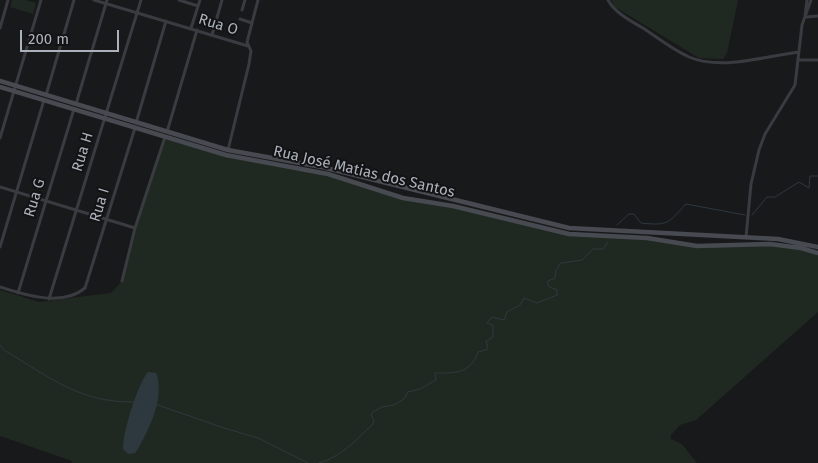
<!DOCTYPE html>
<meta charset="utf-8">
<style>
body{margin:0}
#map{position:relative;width:818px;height:463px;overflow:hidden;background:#18191b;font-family:"Fira Sans",sans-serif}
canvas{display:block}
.scale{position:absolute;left:20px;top:30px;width:99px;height:22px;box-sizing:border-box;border:2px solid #abb1ba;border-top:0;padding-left:6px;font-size:15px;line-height:18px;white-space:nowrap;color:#abb1ba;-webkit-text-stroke:4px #131316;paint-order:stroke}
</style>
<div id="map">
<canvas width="818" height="463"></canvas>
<div class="scale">200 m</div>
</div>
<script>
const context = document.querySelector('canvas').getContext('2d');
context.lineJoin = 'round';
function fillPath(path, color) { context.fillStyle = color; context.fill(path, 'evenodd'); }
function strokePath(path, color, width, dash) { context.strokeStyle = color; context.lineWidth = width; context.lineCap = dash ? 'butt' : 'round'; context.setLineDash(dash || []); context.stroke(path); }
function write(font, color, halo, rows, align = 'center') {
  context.font = font + ' "Fira Sans",sans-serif'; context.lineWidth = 4; context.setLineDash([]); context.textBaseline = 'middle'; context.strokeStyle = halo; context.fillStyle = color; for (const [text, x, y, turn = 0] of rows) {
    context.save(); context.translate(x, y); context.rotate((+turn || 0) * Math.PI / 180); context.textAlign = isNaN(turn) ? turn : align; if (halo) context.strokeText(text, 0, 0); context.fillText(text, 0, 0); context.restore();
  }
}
const green = new Path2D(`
 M12,0H25L36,3L33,14L10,7Z
 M611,0H738L727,53L723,59L699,58L615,7Z
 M165,137L226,155L310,171L388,194L453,206L569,234L647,238L697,246L770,244L818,253V312L696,420L680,425L671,435V439L682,444L697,463H71L72,461L0,436V290L39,302L111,293L122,281L135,228Z`);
const water = new Path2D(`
 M148,372L156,373C165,397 150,426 139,447L135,453L128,454L123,449C122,434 138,383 148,372Z`);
const stream = new Path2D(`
 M752,215L767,197H775L799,182L809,188L810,176H818
 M617,225L629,214H634L641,223C669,226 668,223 686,204L745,215
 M0,345L4,350C49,377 80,403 134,402
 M155,404L224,428L258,438L308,463
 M319,463C341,457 356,440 372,425L374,421L371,414L373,412L382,407L394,405L404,399L408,392L420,389L436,380L435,373C456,373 470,374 478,352L488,349L486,341L493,337V325L487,323L492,317L504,320L507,312L520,305L524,298L537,303L557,295V290L548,286V281L555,278L556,270L561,263L582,260L593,249H603L608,242`);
const street = new Path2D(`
 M94,0L248,46
 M179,0L198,6
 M608,0C615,13 631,21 643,28C658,38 673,50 689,57C722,71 765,56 799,52
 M242,10L245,0
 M805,16L807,0
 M806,17L818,16
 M240,19L252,23
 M0,28L8,0
 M191,28L200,0
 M212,35L222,0
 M799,60H818
 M46,95L74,0
 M76,104L107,0
 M136,123L166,21
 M167,132L197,30
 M0,138L41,0
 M228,150L249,64L251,51L247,42L258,0
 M0,187L135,228
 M746,237L751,184L759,150L765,134L795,85L802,25L811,0
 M0,247L44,100
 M122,281L135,228L165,137
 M0,287C24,295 63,307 85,288L135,128
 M18,293L74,109
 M49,299L141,0`);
const secondary = new Path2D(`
 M0,81L228,150L322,167L569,228L778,239L818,247
 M0,87L226,155L328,174L403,198L453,206L569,234L647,238L697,246L770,244L801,248L818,253`);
const streetNames = [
 ["Rua O",218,25,17],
 ["Rua H",83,152,-73],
 ["Rua José Matias dos Santos",364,172,13],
 ["Rua G",35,198,-73],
 ["Rua I",100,205,-73]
];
fillPath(green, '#202921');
fillPath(water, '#2e393f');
strokePath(stream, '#2e393f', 1);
strokePath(street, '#393b40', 3);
strokePath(secondary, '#474a50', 4.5);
write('15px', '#abb1ba', '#131316', streetNames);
</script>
